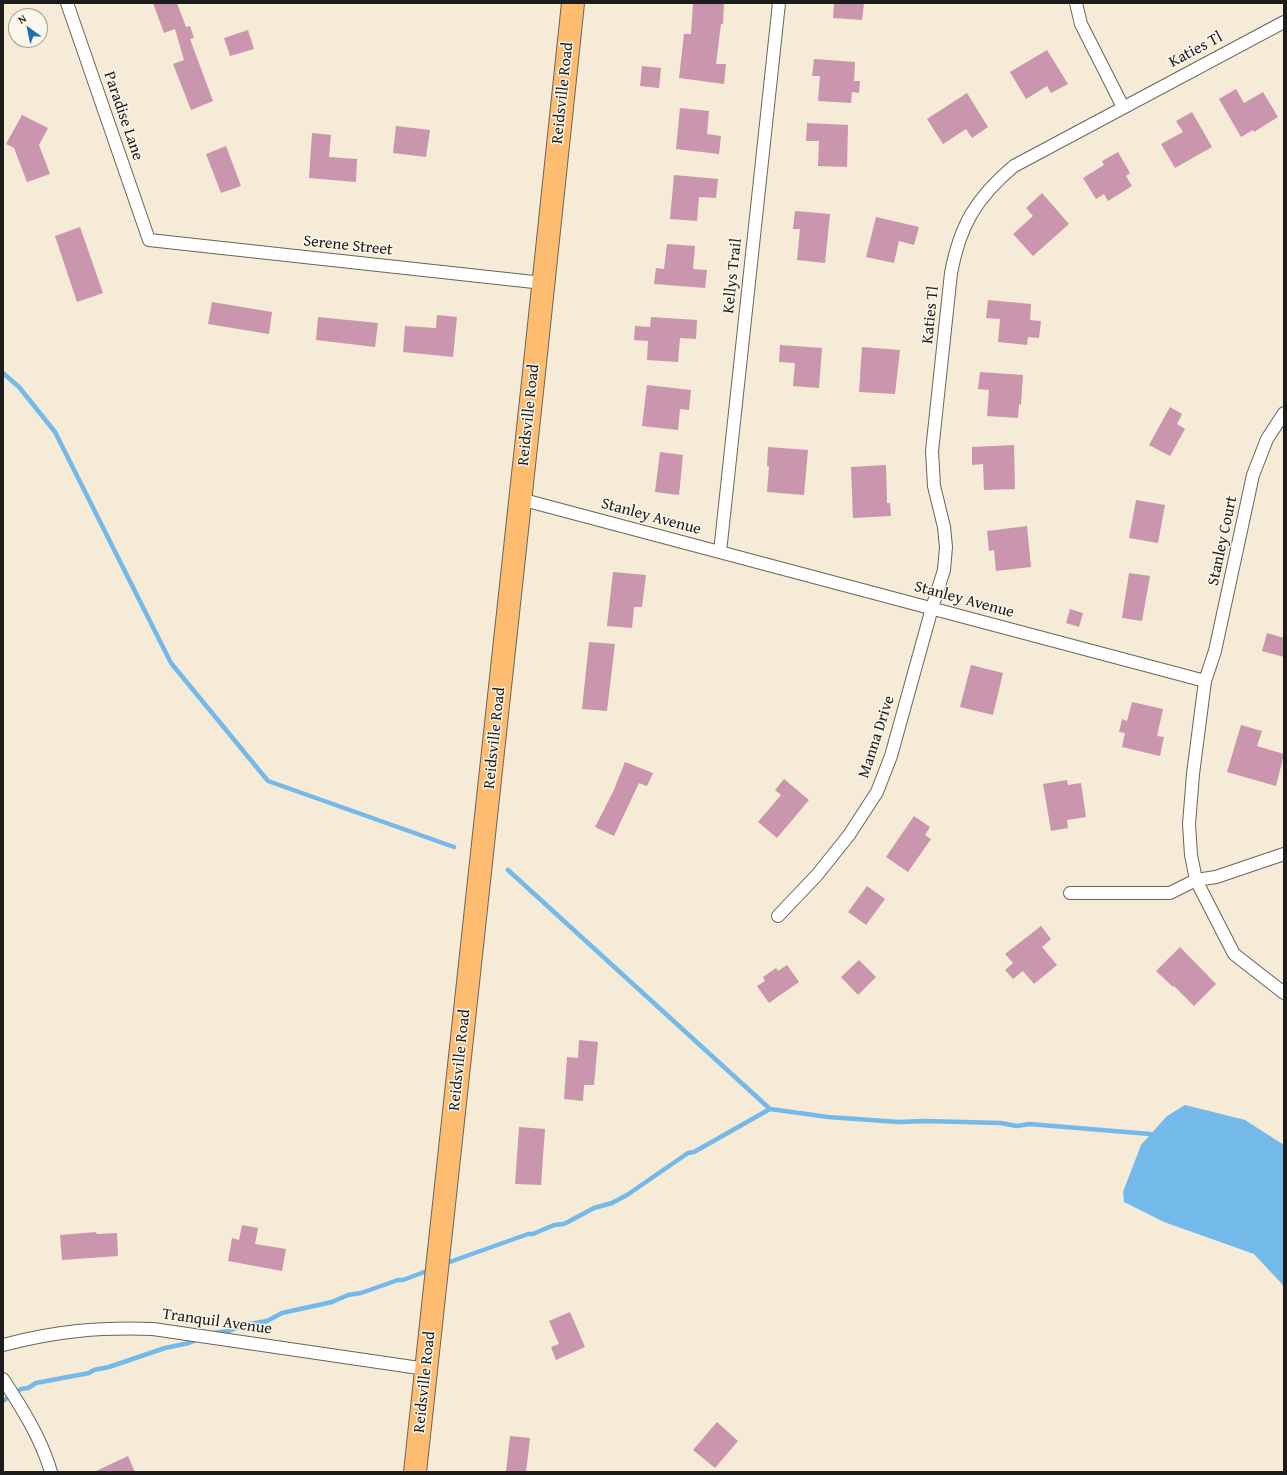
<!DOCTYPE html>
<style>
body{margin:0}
#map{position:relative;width:1287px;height:1475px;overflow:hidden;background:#f5ebd6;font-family:"Gentium Book Plus",serif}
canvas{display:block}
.frame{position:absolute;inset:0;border:4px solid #1c1c1c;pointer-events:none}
.north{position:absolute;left:8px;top:8px;width:40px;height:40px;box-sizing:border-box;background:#fbf7ec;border:1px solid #a29f99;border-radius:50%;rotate:327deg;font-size:11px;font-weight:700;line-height:16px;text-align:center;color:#1c1c1c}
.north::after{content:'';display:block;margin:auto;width:14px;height:18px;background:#1f6fb2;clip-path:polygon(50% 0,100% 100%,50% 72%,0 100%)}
</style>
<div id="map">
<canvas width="1287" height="1475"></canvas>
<div class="frame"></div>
<div class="north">N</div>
</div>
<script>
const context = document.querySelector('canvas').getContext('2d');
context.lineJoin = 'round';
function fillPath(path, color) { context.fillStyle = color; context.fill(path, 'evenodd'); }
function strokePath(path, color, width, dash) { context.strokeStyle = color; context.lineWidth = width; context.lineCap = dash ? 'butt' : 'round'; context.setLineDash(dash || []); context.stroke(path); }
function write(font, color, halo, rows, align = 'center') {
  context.font = font + ' "Gentium Book Plus",serif'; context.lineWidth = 3; context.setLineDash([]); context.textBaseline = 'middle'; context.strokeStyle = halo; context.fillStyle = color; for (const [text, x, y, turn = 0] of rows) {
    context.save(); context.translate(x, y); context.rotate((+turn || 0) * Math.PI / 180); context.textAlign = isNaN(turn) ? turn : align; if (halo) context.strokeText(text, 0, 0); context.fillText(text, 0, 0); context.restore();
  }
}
const water = new Path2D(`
 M1185,1105L1245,1120L1284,1145V1288L1281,1283L1254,1254L1164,1222L1124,1202L1123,1192L1141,1145L1167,1116Z`);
const stream = new Path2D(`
 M3,373L19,387L55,432L171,663L268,781L454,847
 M508,870L770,1109L828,1117L899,1122L925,1121L1001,1123L1017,1126L1029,1124L1150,1134L1154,1139
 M444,1264L528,1234H533L554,1225L564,1224L594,1208L612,1203L627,1195L688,1153L694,1152L770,1109
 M214,1333L229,1331L243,1325L267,1321L282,1313L332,1302L348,1295L361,1293L398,1280H403L432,1269
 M3,1401L21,1389L28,1388L36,1383L89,1373L94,1370L109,1367L165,1348L189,1343L198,1339`);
const building = new Path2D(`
 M153,3H177L186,27L190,26L194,38L190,39L213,101L191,110L173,64L184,60L175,29L164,33Z
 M693,3H724L723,24H721L716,64H726L724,84L679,78L684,34H691Z
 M834,3H864L862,20L833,18Z
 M248,30L254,49L230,56L224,38Z
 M1047,50L1068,84L1051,93L1047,86L1026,99L1010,72Z
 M814,59L855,62L854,81H860L859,93L852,92L851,103L818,101L820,76H812Z
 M642,66L661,68L659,88L640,86Z
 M1236,89L1244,103L1263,92L1278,117L1254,132L1253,130L1241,137L1219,99Z
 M967,93L988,127L972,138L966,129L943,144L927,119Z
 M680,108L709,111L707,134L721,136L719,154L676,149Z
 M1192,112L1212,147L1175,168L1161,144L1183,132L1176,121Z
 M22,115L48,128L39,145L50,174L27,182L14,148L6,144Z
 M807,123L848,125L847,167L818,166L819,141H806Z
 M396,126L430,130L426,157L393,153Z
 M312,133L331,135L329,157L357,159L356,182L309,178Z
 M226,146L241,186L221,193L206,154Z
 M1118,152L1130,173L1126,176L1132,186L1108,201L1104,194L1096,199L1083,178L1104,165L1102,161Z
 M674,175L718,179L716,198L699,197L697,221L670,219Z
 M1042,193L1069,224L1033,256L1013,234L1033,216L1026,208Z
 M795,211L830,214L825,263L797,260L800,229H793Z
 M876,217L919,227L914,245L899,241L894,263L866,257Z
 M80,227L103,293L77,302L55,236Z
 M667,244L695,246L693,269L707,270L705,288L654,284L656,268L664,269Z
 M988,300L1031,304L1030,320L1041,321L1039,338L1028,337L1027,345L998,342L1000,319L986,318Z
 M212,302L272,312L269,334L208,324Z
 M437,315L457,317L453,357L403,352L405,326L436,328Z
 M318,317L378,323L375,347L316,340Z
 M651,317L697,320L696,339L680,338L678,362L647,360L648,341L634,340L635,326L650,327Z
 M780,345L822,348L819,388L793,386L795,363L779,362Z
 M862,347L900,350L895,394L859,392Z
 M980,372L1023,375L1021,405L1019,404L1018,418L987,416L989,390L978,389Z
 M647,385L691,390L689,410L680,409L678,430L642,426Z
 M1170,407L1182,414L1177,424L1185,429L1170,456L1149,445Z
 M1014,445L1015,489L984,490L983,464L972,465V447Z
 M768,447L808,450L804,495L767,492L769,466H767Z
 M660,452L683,455L679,495L655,492Z
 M886,465L887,503H890L891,516L853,518L851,467Z
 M1136,500L1165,505L1158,543L1129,538Z
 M1027,526L1031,567L996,571L994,550L989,551L987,531Z
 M613,572L646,575L642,607H634L632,628L607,626Z
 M1129,573L1150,576L1142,621L1122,618Z
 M1070,609L1083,613L1079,627L1066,623Z
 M1267,633L1284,638V657L1262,651Z
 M589,642L615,644L607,711L582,709Z
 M971,665L1003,673L993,715L960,707Z
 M1132,702L1163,709L1157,736L1164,737L1160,756L1122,747L1125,733L1119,732L1122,719L1127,721Z
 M1241,725L1262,731L1257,746L1284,754L1276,786L1227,772Z
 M625,762L653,773L647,786L639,783L614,836L595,827L613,792Z
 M784,779L809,800L777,838L758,822L781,795L775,790Z
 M1067,780L1068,785L1081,783L1086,817L1067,820L1068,828L1051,831L1043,784Z
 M914,816L930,827L925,835L931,839L908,872L886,857Z
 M867,886L885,899L866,925L848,912Z
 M1041,926L1051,939L1042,947L1057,965L1034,984L1023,971L1013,979L1005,970L1013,963L1005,954Z
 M1180,947L1216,984L1194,1006L1174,986L1173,987L1156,971Z
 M859,960L876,977L858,995L841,977Z
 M787,965L799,982L769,1003L757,986L765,981L763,977L776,968L778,971Z
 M579,1040L598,1042L594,1085H584L583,1101L564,1099L567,1057L578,1058Z
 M519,1127L545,1129L541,1185L515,1184Z
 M242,1225L258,1228L255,1244L286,1249L282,1271L228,1261L232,1238L239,1240Z
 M96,1232L97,1234L117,1233L118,1256L62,1260L60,1235Z
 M570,1312L585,1347L556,1360L551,1347L559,1344L549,1321Z
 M717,1422L738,1441L715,1468L693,1450Z
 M510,1436L530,1438L526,1472H506Z
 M128,1456L135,1472H94Z`);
const street = new Path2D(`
 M67,3L149,240L543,283
 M1076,3L1081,24L1123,107
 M1284,413L1267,439L1253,475L1215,651L1205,681L1193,774L1189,824L1191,855L1196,880L1234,954L1284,993
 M520,499L1205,681
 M720,552L779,3
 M1070,893H1170L1196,880L1216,877L1284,854
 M778,916L817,875L849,835L877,792L891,756L932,608L944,570L946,547L944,527L934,486L932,451L951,273C960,225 976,198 1014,166L1284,22
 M3,1345C55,1331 100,1327 153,1329L426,1369
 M3,1379C22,1408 41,1438 51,1472`);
const highway = new Path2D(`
 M415,1472L533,382L573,3`);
const streetNames = [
 ["Katies Tl",1196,50,-28],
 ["Reidsville Road",563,93,-84],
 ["Paradise Lane",123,116,71],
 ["Serene Street",348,246,6],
 ["Kellys Trail",733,276,-84],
 ["Katies Tl",931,315,-84],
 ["Reidsville Road",529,415,-84],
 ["Stanley Avenue",651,517,15],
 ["Stanley Court",1223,541,-78],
 ["Stanley Avenue",964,600,15],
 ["Manna Drive",877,737,-72],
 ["Reidsville Road",495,738,-84],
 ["Reidsville Road",460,1060,-84],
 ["Tranquil Avenue",217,1322,8],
 ["Reidsville Road",425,1382,-84]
];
fillPath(water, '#73b9ea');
strokePath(stream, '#73b9ea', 4.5);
fillPath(building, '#ca96ad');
strokePath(street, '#68645d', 14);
strokePath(highway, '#68645d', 24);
strokePath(street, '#fff', 12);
strokePath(highway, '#febc70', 22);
write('16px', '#1c1c1c', '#fbf7ec', streetNames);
</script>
